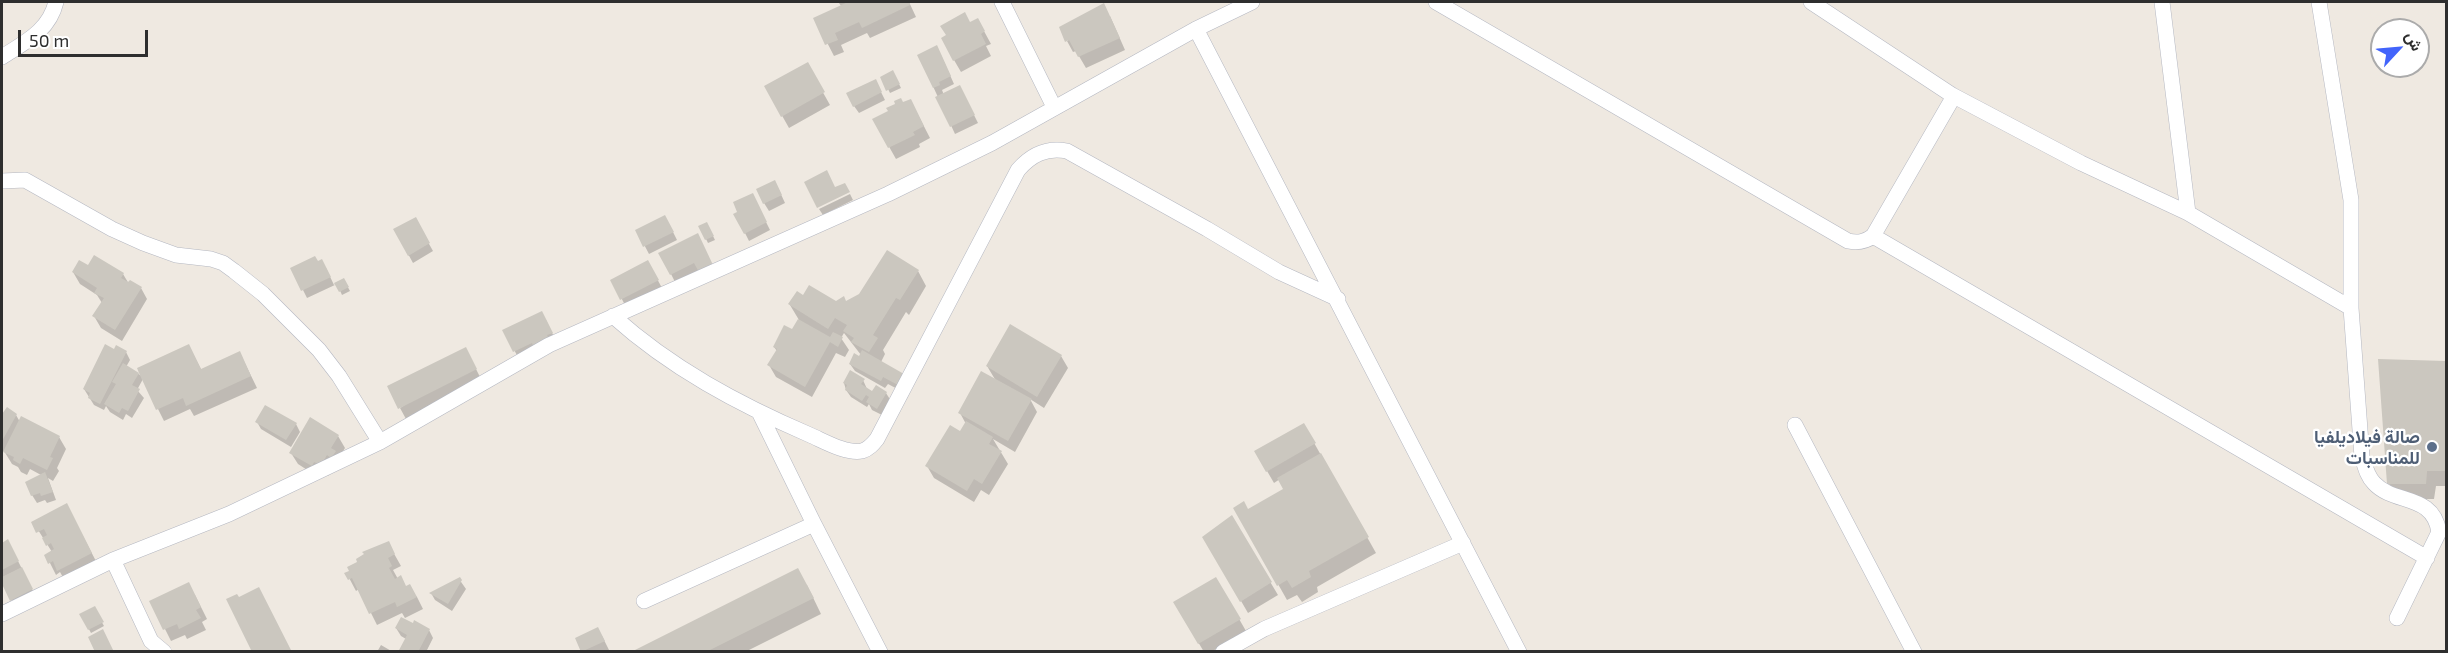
<!DOCTYPE html>
<meta charset="utf-8">
<style>
body{margin:0}
#map{position:relative;width:2448px;height:653px;overflow:hidden;background:#efe9e1;font-family:"Exo 2",Vazirmatn,sans-serif}
canvas{display:block}
.frame{position:absolute;inset:0;border:3px solid #2e2e2e;pointer-events:none}
.north{position:absolute;left:2370px;top:18px;width:60px;height:60px;box-sizing:border-box;background:#fff;border:2px solid #ababab;border-radius:50%;rotate:64deg;font-size:16px;font-weight:700;line-height:24px;text-align:center;color:#2e2e2e}
.north::after{content:'';display:block;margin:auto;width:21px;height:27px;background:#4264fb;clip-path:polygon(50% 0,100% 100%,50% 72%,0 100%)}
.scale{position:absolute;left:18px;top:30px;width:130px;height:27px;box-sizing:border-box;border:3px solid #2e2e2e;border-top:0;padding-left:8px;font-size:18px;line-height:21px;white-space:nowrap;color:#2e2e2e;-webkit-text-stroke:4px #fff;paint-order:stroke}
</style>
<div id="map">
<canvas width="2448" height="653"></canvas>
<div class="frame"></div>
<div class="north">ش</div>
<div class="scale">50 m</div>
</div>
<script>
const context = document.querySelector('canvas').getContext('2d');
context.lineJoin = 'round';
function fillPath(path, color) { context.fillStyle = color; context.fill(path, 'evenodd'); }
function strokePath(path, color, width, dash) { context.strokeStyle = color; context.lineWidth = width; context.lineCap = dash ? 'butt' : 'round'; context.setLineDash(dash || []); context.stroke(path); }
function write(font, color, halo, rows, align = 'center') {
  context.font = font + ' "Exo 2",Vazirmatn,sans-serif'; context.lineWidth = 4.5; context.setLineDash([]); context.textBaseline = 'middle'; context.strokeStyle = halo; context.fillStyle = color; for (const [text, x, y, turn = 0] of rows) {
    context.save(); context.translate(x, y); context.rotate((+turn || 0) * Math.PI / 180); context.textAlign = isNaN(turn) ? turn : align; if (halo) context.strokeText(text, 0, 0); context.fillText(text, 0, 0); context.restore();
  }
}
const shadow = new Path2D(`
 M842,2L847,3L851,2H909L916,17L870,38L867,33L841,45L844,52L834,56L815,19L841,6L839,3Z
 M1110,16L1125,50L1086,68L1076,51L1073,52L1067,41Z
 M978,20L991,44L986,46L991,56L961,72L954,60L970,23Z
 M941,55L954,84L942,90L944,95H964L978,123L955,134L919,56Z
 M807,64L830,105L789,128L766,87Z
 M893,72L901,88L890,93L882,77Z
 M879,88L885,100L859,113L854,106Z
 M911,101L930,138L919,144L920,147L896,159L874,120L890,112L898,105Z
 M779,190L785,203L769,211L764,203Z
 M850,194L853,200L823,215L819,209Z
 M756,202L770,230L749,241L745,233Z
 M415,219L433,251L413,263L395,230Z
 M669,224L677,240L649,254L637,231Z
 M707,224L715,240L708,243L700,227Z
 M697,235L699,270L675,282L671,274Z
 M648,262L662,288L626,307L612,280Z
 M318,263L326,268L334,285L344,280L350,291L342,295L337,284L307,298L303,290Z
 M88,267L123,274L129,284L141,288L147,299L122,341L101,328L94,316L102,303L97,295L80,284L73,272Z
 M918,271L926,286L909,315L906,312L883,350L885,354L881,362L903,375V392L888,384L885,388L855,371L850,364L861,355L844,333L841,338L849,350L845,357L836,353L812,397L776,377L769,365L777,351L774,347L793,331L799,320L790,305L804,297L846,303Z
 M546,320L556,341L519,359L504,331Z
 M189,346L202,371L240,353L257,388L194,416L190,409L164,421L143,379L137,390L144,398L132,418L126,414L123,420L110,412L106,406L104,410L94,405L84,389L115,351L126,352L130,360L126,367L142,376Z
 M1061,356L1068,368L1044,408L1030,399L1037,412L1015,452L993,439L1008,464L989,495L981,490L974,502L934,478L927,466L960,433L966,424L960,413L996,381L987,366Z
 M472,361L482,381L406,419L400,408Z
 M2380,361L2446,362V486H2436L2434,499H2398L2389,484Z
 M863,380L867,389L872,393H886L891,401L882,415L872,410L869,404L867,407L851,397L846,390L844,383Z
 M8,409L16,415L20,422L59,437L66,449L57,468L59,471L53,481L48,478L56,500L47,503L45,500L37,503L32,495L41,475L30,469L27,475L21,472L18,467L12,464L4,451L2,452V417Z
 M257,422L296,424L300,432L291,447L261,429Z
 M1304,425L1376,553L1317,587L1318,592L1302,602L1297,595L1287,600L1235,508L1248,511L1285,489L1280,479L1274,483L1256,452Z
 M338,436L345,448L328,476L321,472L318,477L298,464L291,453Z
 M73,517L98,565L65,581L60,572L56,575L46,555L52,552L33,522Z
 M1232,518L1278,595L1248,613L1204,537Z
 M8,541L36,597L15,607L2,581V544Z
 M388,543L401,566L393,570L398,579L417,597L423,609L405,618L402,613L377,625L359,589L356,591L347,574Z
 M459,579L466,589L452,611L435,600L431,593Z
 M1216,579L1246,631L1211,652H1204L1175,603Z
 M807,585L821,614L745,652H635Z
 M195,595L207,619L202,622L206,630L187,639L185,635L171,641L151,601Z
 M94,608L104,626L91,633L81,614Z
 M414,625L429,630L433,638L426,652H399L406,639L401,636L396,628Z
 M602,636L610,652H583L577,639Z
 M381,645L393,652H377Z`);
const building = new Path2D(`
 M848,2H909L910,5L862,28L859,22L835,33L838,40L825,45L813,18Z
 M1104,3L1120,38L1078,57L1069,40L1065,42L1059,27Z
 M965,12L970,22L978,18L985,31L981,34L986,44L953,61L941,38L946,35L940,26Z
 M937,45L951,76L939,82L940,85L933,88L917,55Z
 M808,62L825,92L781,117L764,86Z
 M893,70L900,84L886,91L880,77Z
 M876,79L882,92L853,107L846,93Z
 M960,85L975,115L950,127L935,97Z
 M901,98L903,102L911,99L924,126L913,132L915,135L888,148L872,119L888,111L886,108L895,104L894,101Z
 M827,170L835,187L845,183L850,192L817,208L804,182Z
 M775,180L782,195L763,204L756,189Z
 M753,193L767,222L744,234L733,214L737,212L733,202Z
 M665,215L674,232L643,247L635,230Z
 M416,217L430,243L408,256L393,229Z
 M707,222L714,236L705,240L698,226Z
 M698,233L713,265L699,272L694,263L670,275L658,253Z
 M887,250L919,270L900,300L896,298L873,335L878,338L869,352L851,342L854,338L843,331L847,325L835,318L828,329L788,304L797,291L803,295L809,285L836,301L844,296L846,301L859,294Z
 M94,255L124,273L121,278L128,282L130,280L142,287L115,330L92,316L104,298L94,293L97,288L72,272L79,260L88,265Z
 M315,256L318,261L322,259L331,277L301,291L290,268Z
 M648,260L659,280L620,300L610,280Z
 M344,278L349,287L339,292L334,283Z
 M542,311L553,333L547,335L549,340L534,348L532,343L513,352L502,330Z
 M798,319L830,337L833,332L843,337L838,347L830,342L805,387L767,365L777,349L773,347L784,325L792,329Z
 M1010,324L1062,355L1037,397L986,366Z
 M105,344L114,349L116,345L127,351L100,404L88,398L90,393L83,389Z
 M189,344L201,369L240,351L251,376L186,406L183,398L156,410L139,373L132,385L140,389L128,411L122,408L119,413L104,404L116,384L112,382L123,363L139,373L137,368Z
 M466,347L477,369L398,409L387,386Z
 M862,350L904,374L898,385L883,377L881,381L849,364L854,353L859,356Z
 M2378,359L2446,361V471H2427L2426,484H2387Z
 M850,370L865,379L861,384L872,391L876,385L887,392L877,409L866,402L869,397L866,395L862,401L845,390L847,385L843,383Z
 M981,371L1032,399L1008,441L958,413Z
 M265,405L297,423L286,440L255,422Z
 M7,407L17,414L2,441V414Z
 M21,416L60,436L50,457L53,458L47,470L23,458L20,464L13,460L14,457L3,452Z
 M310,417L339,435L331,448L336,451L331,458L327,455L321,465L314,462L312,466L289,453Z
 M966,421L993,437L989,444L1002,451L982,484L974,479L967,491L925,466L950,425L960,431Z
 M1304,423L1316,443L1266,472L1254,451Z
 M1321,453L1369,537L1309,571L1311,577L1292,588L1287,580L1277,586L1233,508L1244,501L1248,509L1283,489L1277,478Z
 M45,472L53,492L41,496L40,493L31,496L25,482Z
 M67,503L92,553L57,571L53,561L48,564L44,555L54,549L51,543L46,546L42,538L47,535L44,529L36,533L31,522Z
 M1232,515L1272,582L1240,602L1202,537Z
 M8,539L19,561L2,570V543Z
 M389,541L395,554L388,558L392,566L389,568L395,579L401,575L406,586L410,584L417,597L397,607L395,602L369,614L352,578L348,580L344,573L349,571L347,567L357,562L356,559L364,554L362,552Z
 M22,567L33,589L10,601L2,584V577Z
 M798,568L814,598L706,652H631Z
 M460,577L462,580L448,604L429,593Z
 M1216,577L1241,619L1198,644L1173,602Z
 M189,582L201,607L196,610L201,618L179,629L177,624L163,630L149,601Z
 M259,587L292,652H252L226,599L237,594L239,597Z
 M95,606L104,622L88,630L79,614Z
 M401,617L413,623L414,620L430,629L418,652H398L407,635L395,628Z
 M598,627L605,641L581,652L575,638Z
 M103,629L114,652H95L88,637Z`);
const street = new Path2D(`
 M1002,2L1054,107
 M1436,2L1848,241C1858,243 1865,242 1873,236L1954,96
 M1811,2L1952,95L2081,163L2188,213L2351,308
 M2162,2L2188,213
 M2319,2L2351,200V308L2362,457C2365,466 2367,476 2374,483C2394,505 2433,493 2439,532L2397,618
 M1196,29L1519,652
 M2,57C25,42 49,31 56,2
 M2,181L25,180L112,229L143,243L176,255L211,259L223,263L234,271L263,294L319,350L339,376L380,442
 M1873,236L2427,558
 M613,316C671,368 738,404 810,435C824,441 846,454 862,451C869,449 873,444 877,439L1018,170C1031,155 1046,147 1067,151L1207,229L1279,272L1338,299
 M759,412L814,524
 M1795,425L1914,652
 M113,560L151,641L164,652
 M644,601L814,524L880,652
 M2,614L113,560L229,514L380,442L549,345L888,194L992,143L1196,29L1252,2
 M1223,652L1264,629L1463,543`);
const markers = [
 [2432,447,6,"#5c6f8a"]
];
const serviceNames = [
 ["صالة فيلاديلفيا",2420,437],
 ["للمناسبات",2420,458]
];
fillPath(shadow, '#0003');
fillPath(building, '#cbc7bf');
strokePath(street, '#b4b7c1', 16);
strokePath(street, '#fff', 15);
for (const [x, y, r, color] of markers) { const dot = new Path2D(); dot.arc(x, y, r, 0, 2 * Math.PI); context.fillStyle = color; context.fill(dot); strokePath(dot, '#fff', 2); }
write('bold 18px', '#4e5e75', '#fff', serviceNames, 'right');
</script>
